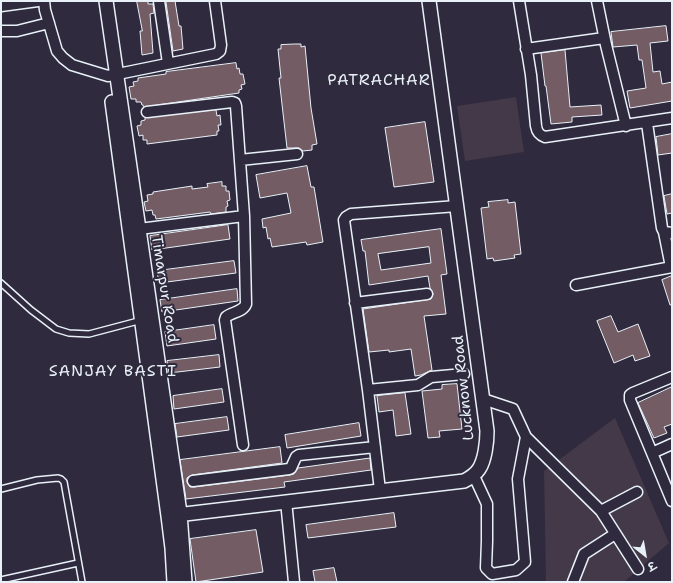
<!DOCTYPE html>
<meta charset="utf-8">
<style>
body{margin:0}
#map{position:relative;width:673px;height:583px;overflow:hidden;background:#2f2a3d;font-family:"Shantell Sans","Playpen Sans Deva",sans-serif}
canvas{display:block}
.frame{position:absolute;inset:0;border:2px solid #e8f1f8;pointer-events:none}
.north{position:absolute;left:625px;top:535px;width:40px;height:40px;-webkit-text-stroke:3px #2f2a3d;paint-order:stroke;rotate:149deg;font-size:11px;font-weight:700;line-height:16px;text-align:center;color:#e8f1f8}
.north::after{content:'';display:block;margin:auto;width:14px;height:18px;background:#e8f1f8;clip-path:polygon(50% 0,100% 100%,50% 72%,0 100%)}
</style>
<div id="map">
<canvas width="673" height="583"></canvas>
<div class="frame"></div>
<div class="north">उ</div>
</div>
<script>
const context = document.querySelector('canvas').getContext('2d');
context.lineJoin = 'round';
function fillPath(path, color) { context.fillStyle = color; context.fill(path, 'evenodd'); }
function strokePath(path, color, width, dash) { context.strokeStyle = color; context.lineWidth = width; context.lineCap = dash ? 'butt' : 'round'; context.setLineDash(dash || []); context.stroke(path); }
function write(font, color, halo, rows, align = 'center') {
  context.font = font + ' "Shantell Sans",sans-serif'; context.lineWidth = 4; context.setLineDash([]); context.textBaseline = 'middle'; context.strokeStyle = halo; context.fillStyle = color; for (const [text, x, y, turn = 0] of rows) {
    context.save(); context.translate(x, y); context.rotate((+turn || 0) * Math.PI / 180); context.textAlign = isNaN(turn) ? turn : align; if (halo) context.strokeText(text, 0, 0); context.fillText(text, 0, 0); context.restore();
  }
}
const built = new Path2D(`
 M516,97L524,152L465,161L457,106Z
 M615,418L669,543L624,582H544L546,580L544,471Z`);
const building = new Path2D(`
 M137,1H148V4H153L154,13L150,14L153,53L142,55L140,31H142Z
 M175,1L179,26H181L183,49L173,51L166,2Z
 M666,26L668,41L650,43L653,72L660,71L662,84L672,82V101L630,108L627,91L646,88L642,60H639L637,45L613,47L611,32Z
 M295,44H301V47L305,46L311,108L317,144L312,145V150L303,151L299,148H287L279,78H281L278,49H281V45Z
 M565,50L570,107L601,105L602,115L572,117V122L551,124L546,86H545L541,53Z
 M236,63L237,69L239,68L240,74H243L245,84L241,85L242,89L239,90V93L144,107L143,105H142L141,102H136V99H131L129,87L134,86L133,82L138,81V78L166,74V72Z
 M216,110L217,116L220,115L221,125H218L219,131H217V135L147,144V140H143V135L139,136L137,126L141,125V121L145,120V118Z
 M425,122L434,182L394,187L385,128Z
 M672,134V153L658,155L656,137Z
 M307,166L311,187H314L323,242L307,245L306,242L272,247L270,238L268,239L266,227L263,228L262,219L291,213L287,193L260,198L256,175Z
 M222,182V186H226V191H229L230,200L227,201L228,206L226,207V212L211,214L210,212L156,219L155,215H153L152,210L146,211L144,202L148,201L147,195L153,194V192L192,186V189L208,187L207,184Z
 M672,194V213L667,214L664,196Z
 M508,200V203L515,202L521,254L514,255L515,258L494,261L493,258L487,259L481,208L489,207L488,202Z
 M228,225L230,239L152,250L150,236Z
 M441,229L447,274L441,275L446,314L424,316L432,370L421,375L415,376L411,349L389,352V350L369,352L363,309L431,299L433,294L430,288L428,276L369,285L365,251H363L361,240ZM429,247L431,263L381,270L378,254Z
 M234,261L236,273L159,283L157,271Z
 M672,276V305H670L662,280Z
 M237,289L238,301L162,312L160,300Z
 M611,316L618,332L638,324L650,356L635,361L633,355L614,363L597,321Z
 M214,325L216,339L167,346L165,332Z
 M219,355L220,367L169,373L167,361Z
 M457,384L462,429L439,431L440,437L428,438L422,391L442,389V385Z
 M672,387V424L664,427L667,433L654,438L638,403Z
 M222,389L224,402L174,409L173,396Z
 M405,393L411,434L396,436L393,410L379,412L377,396Z
 M227,417L229,430L177,437L175,424Z
 M359,423L361,436L287,448L285,435Z
 M280,447L282,463L192,475L187,478V482L190,487H194L290,475L294,474L298,468L370,458L371,470L284,482L285,487L186,499L180,460Z
 M394,513L396,527L308,538L306,525Z
 M256,530L263,572L196,582L190,539Z
 M334,568L337,582H315L313,571Z`);
const service = new Path2D(`
 M1,283L31,310L56,329L69,333L89,334L142,320
 M1,489L37,480L58,478L61,479L64,482L82,582
 M1,580L78,563`);
const minor = new Path2D(`
 M44,1L45,10L57,51L63,58L72,65L108,76L216,54L220,51L221,45L215,1
 M159,1L168,63
 M519,1L531,75L536,126C537,132 539,135 545,137L672,118
 M597,1L606,45L626,126
 M1,6L38,1
 M1,31H17L49,23
 M526,49L604,38
 M147,112L232,102L235,103L236,106L244,216L246,304C243,312 232,312 226,317L225,320L243,445
 M647,123L662,228L664,232L672,233
 M240,160L297,154
 M139,229L244,216
 M664,232L671,267
 M576,285L672,267
 M355,303L427,294
 M672,377L633,393L630,395V400L672,501
 M368,390L418,385L431,377L464,374
 M483,399L513,409L526,437
 M652,453L672,444
 M474,476L487,504V541L486,568L492,574L516,570L525,562L518,479L526,437L601,511L638,569
 M193,481L289,469L291,468L296,457L299,455L375,447
 M380,490L368,390L344,220L346,217L351,214L457,206
 M286,501L294,582
 M601,511L637,492
 M573,582L584,554L615,534`);
const tertiary = new Path2D(`
 M106,1L180,513L185,582
 M112,102L168,516L172,548L174,582
 M168,516L464,481C470,478 475,475 479,469C485,460 487,442 487,431L429,1`);
const streetNames = [
 ["Timarpur Road",164,289,81],
 ["Lucknow Road",464,388,-96]
];
const neighbourhoodNames = [
 ["PATRACHAR",379,81],
 ["SANJAY BASTI",113,372]
];
fillPath(built, '#433948');
fillPath(building, '#735c63');
strokePath(building, '#e8f1f8', 1);
strokePath(service, '#e8f1f8', 8);
strokePath(minor, '#e8f1f8', 13);
strokePath(tertiary, '#e8f1f8', 16);
strokePath(service, '#2f2a3d', 5);
strokePath(minor, '#2f2a3d', 10);
strokePath(tertiary, '#2f2a3d', 13);
write('15px', '#e8f1f8', '#2f2a3d', streetNames);
context.letterSpacing = '1px';
write('16px', '#e8f1f8', '#2f2a3d', neighbourhoodNames);
context.letterSpacing = '0px';
</script>
